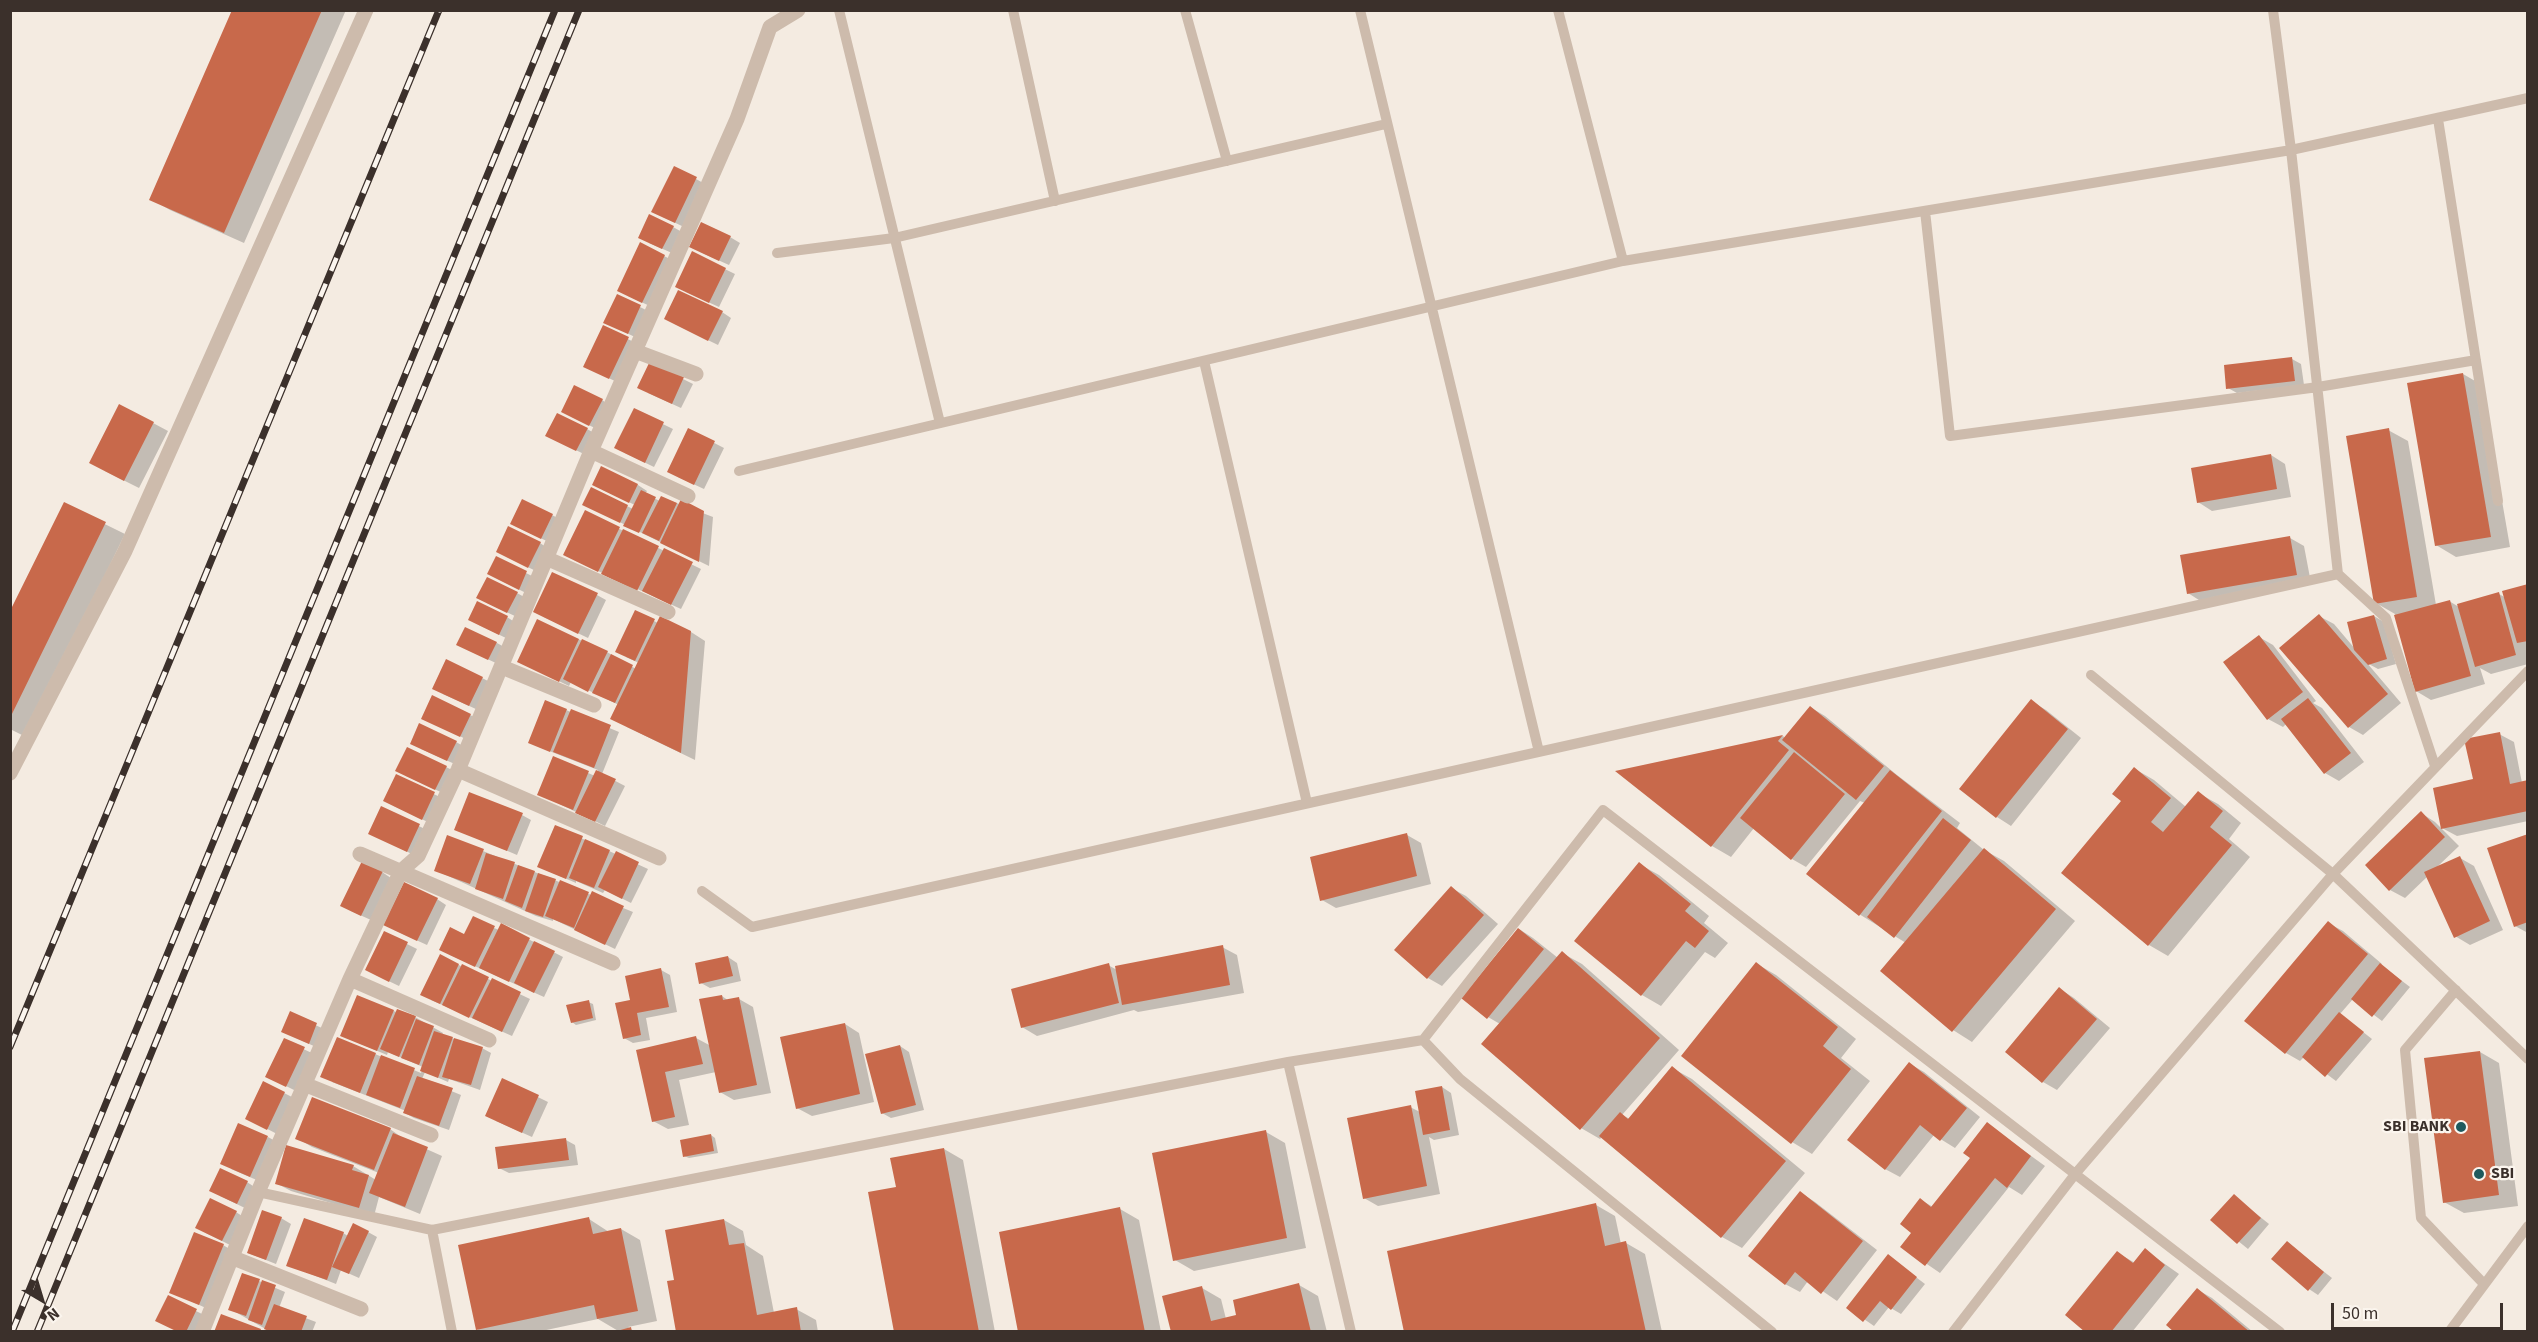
<!DOCTYPE html>
<style>
body{margin:0}
#map{position:relative;width:2538px;height:1342px;overflow:hidden;background:#f4ebe1;font-family:"Source Sans 3",sans-serif}
canvas{display:block}
.frame{position:absolute;inset:0;border:12px solid #3b302b;pointer-events:none}
.north{position:absolute;left:12px;top:1270px;width:60px;height:60px;-webkit-text-stroke:4px #fbf5ee;paint-order:stroke;rotate:142deg;font-size:16px;font-weight:700;line-height:24px;text-align:center;color:#3b302b}
.north::after{content:'';display:block;margin:auto;width:21px;height:27px;background:#3b302b;clip-path:polygon(50% 0,100% 100%,50% 72%,0 100%)}
.scale{position:absolute;left:2331px;top:1303px;width:172px;height:27px;box-sizing:border-box;border:3px solid #3b302b;border-top:0;padding-left:8px;font-size:18px;line-height:21px;white-space:nowrap;color:#3b302b;-webkit-text-stroke:4px #fbf5ee;paint-order:stroke}
</style>
<div id="map">
<canvas width="2538" height="1342"></canvas>
<div class="frame"></div>
<div class="north">N</div>
<div class="scale">50 m</div>
</div>
<script>
const context = document.querySelector('canvas').getContext('2d');
context.lineJoin = 'round';
function fillPath(path, color) { context.fillStyle = color; context.fill(path, 'evenodd'); }
function strokePath(path, color, width, dash) { context.strokeStyle = color; context.lineWidth = width; context.lineCap = dash ? 'butt' : 'round'; context.setLineDash(dash || []); context.stroke(path); }
function write(font, color, halo, rows, align = 'center') {
  context.font = font + ' "Source Sans 3",sans-serif'; context.lineWidth = 4.5; context.setLineDash([]); context.textBaseline = 'middle'; context.strokeStyle = halo; context.fillStyle = color; for (const [text, x, y, turn = 0] of rows) {
    context.save(); context.translate(x, y); context.rotate((+turn || 0) * Math.PI / 180); context.textAlign = isNaN(turn) ? turn : align; if (halo) context.strokeText(text, 0, 0); context.fillText(text, 0, 0); context.restore();
  }
}
const shadow = new Path2D(`
 M234,10H346L244,243L170,210L151,199Z
 M696,179L705,184L684,227L663,217Z
 M673,227L682,232L672,253L649,243Z
 M730,237L740,243L729,265L700,252Z
 M692,253L735,274L719,307L686,292Z
 M664,256L674,261L652,307L628,296Z
 M618,296L650,312L637,338L614,327Z
 M722,312L731,318L718,345L675,324Z
 M603,327L638,344L619,383L594,371Z
 M2292,359L2301,364L2304,385L2237,393L2228,388Z
 M651,363L693,384L681,408L648,393Z
 M2463,374L2482,385L2510,547L2456,557L2436,545Z
 M602,400L611,406L599,430L572,417Z
 M634,410L673,429L654,467L625,453Z
 M153,423L168,431L139,488L105,471Z
 M587,429L596,434L586,455L557,441Z
 M689,430L724,448L704,489L678,477Z
 M2388,430L2408,441L2436,605L2449,601L2459,607L2499,594L2506,598L2528,586V664L2491,674L2480,668L2485,684L2431,700L2416,691L2395,614L2376,603Z
 M2271,455L2285,464L2291,497L2212,511L2198,502Z
 M602,468L638,485L647,491L645,494L660,501L661,497L713,517L709,566L593,509L592,489L633,509L635,505L603,490Z
 M523,501L562,520L551,543L521,529Z
 M64,504L125,534L26,737L10,729V615Z
 M585,512L701,569L681,609L574,560Z
 M2290,538L2304,546L2311,583L2202,602L2188,593Z
 M540,543L549,549L538,572L507,557Z
 M496,558L536,578L528,594L498,579Z
 M517,593L526,598L517,617L487,603Z
 M597,595L606,600L588,638L544,617Z
 M636,612L658,623L691,632L705,641L695,760L627,727L619,705L571,682L569,686L528,666L538,621L607,652L636,669L639,663L626,657Z
 M2319,616L2334,624L2356,650L2374,616L2384,622L2396,664L2378,669L2367,663L2401,703L2363,735L2349,727Z
 M507,617L516,623L508,639L479,625Z
 M2259,637L2273,645L2316,701L2313,703L2322,708L2364,762L2339,781L2325,773L2286,724L2283,727L2268,719Z
 M497,643L506,648L498,664L468,650Z
 M482,678L492,683L478,710L443,694Z
 M2031,701L2046,710L2081,738L2011,826L1997,817L1961,789Z
 M1810,707L1825,716L1897,775L1960,823L1957,828L1984,850L2004,861L2075,921L1972,1042L1953,1030L1906,943L1859,914L1865,803L1860,801L1806,867L1792,859L1754,828L1731,857L1712,846L1619,771L1783,736L1785,738Z
 M566,710L619,732L602,774L625,786L605,826L539,794L554,758L595,776L598,770L539,747Z
 M470,715L480,720L470,741L432,723Z
 M2499,734L2514,742L2522,783L2528,782V821L2457,836L2442,828L2474,781Z
 M456,742L465,747L457,765L421,749Z
 M446,767L456,772L445,794L406,776Z
 M2135,769L2154,780L2186,807L2198,793L2218,804L2241,823L2229,839L2250,857L2168,956L2149,945L2123,801Z
 M397,776L444,799L432,824L394,806Z
 M382,808L429,831L416,856L379,838Z
 M2421,813L2435,822L2459,846L2436,868L2460,858L2474,866L2503,930L2470,945L2455,936L2428,876L2405,898L2390,890Z
 M522,815L531,820L517,855L456,829Z
 M555,826L648,869L631,903L605,890L603,893L576,881V883L539,867Z
 M1407,835L1421,843L1431,884L1336,908L1322,900Z
 M2528,836V933L2515,926Z
 M483,851L633,912L615,949L553,919V921L536,916L435,870Z
 M1639,864L1659,875L1709,916L1704,923L1728,943L1715,958L1705,952L1661,1006L1642,995Z
 M382,872L391,878L371,920L351,911Z
 M1451,888L1466,896L1498,924L1442,986L1428,978Z
 M437,899L446,905L427,945L394,930Z
 M2328,923L2343,931L2382,964L2381,965L2410,987L2382,1021L2353,999L2340,1014L2372,1039L2336,1081L2304,1057L2300,1061L2286,1053L2246,1021Z
 M501,925L563,957L544,997L450,955L465,936L494,928L499,930Z
 M1519,929L1533,938L1558,958L1562,953L1582,964L1679,1050L1622,1115L1630,1119L1672,1068L1692,1079L1805,1173L1742,1248L1722,1237L1602,1137L1600,1139L1581,1128L1500,1024L1488,1017Z
 M385,933L417,949L399,986L376,975Z
 M1222,947L1237,955L1244,993L1138,1012L1134,1010L1037,1036L1022,1027L1108,965L1117,970Z
 M440,956L530,999L512,1036L431,1000Z
 M728,957L737,963L741,981L710,988L701,983Z
 M1757,964L1776,975L1856,1039L1841,1058L1870,1081L1812,1154L1792,1142L1683,1056Z
 M661,970L670,975L677,1012L646,1018L650,1040L633,1043L624,1038L632,1001Z
 M2060,989L2074,998L2110,1028L2057,1090L2043,1082L2007,1052Z
 M722,996L729,1001L739,999L753,1007L771,1093L734,1100L720,1092L716,1072L679,1080L689,1125L668,1129L653,1121L638,1051L696,1038L711,1046Z
 M588,1002L593,1004L596,1020L576,1025L572,1022Z
 M393,1011L415,1017L443,1033L442,1035L482,1048L491,1053L480,1090L449,1079L448,1082L425,1072L422,1079L461,1095L449,1130L414,1118L405,1113L406,1111L332,1082L375,1054L421,1073L423,1067L388,1052L387,1055L342,1036Z
 M290,1013L326,1030L318,1048L292,1036Z
 M845,1024L859,1033L874,1102L812,1116L797,1108Z
 M284,1040L314,1054L296,1091L276,1081Z
 M900,1046L909,1052L924,1110L891,1118L882,1113Z
 M2480,1052L2499,1063L2518,1206L2464,1213L2444,1202Z
 M1910,1064L1924,1072L1980,1117L1955,1148L1934,1135L1900,1177L1885,1169Z
 M503,1080L548,1102L532,1137L496,1121Z
 M264,1083L294,1098L277,1134L256,1123Z
 M1442,1087L1451,1093L1459,1135L1434,1140L1429,1137L1440,1194L1378,1206L1364,1198L1410,1107L1420,1112Z
 M1987,1124L2045,1166L2022,1195L2009,1187L1940,1273L1902,1247L1914,1233L1921,1200L1933,1207L1972,1158Z
 M390,1129L404,1139L442,1156L420,1214L379,1197L374,1216L291,1191L276,1183L353,1166L376,1180L379,1173L312,1147L297,1138Z
 M1266,1132L1285,1143L1306,1248L1194,1271L1175,1260Z
 M711,1135L715,1138L718,1153L689,1158L684,1156Z
 M268,1137L277,1142L259,1181L231,1169Z
 M566,1140L575,1145L578,1165L509,1173L499,1168Z
 M944,1149L963,1160L995,1332H896L898,1188Z
 M247,1182L256,1188L247,1209L220,1196Z
 M1801,1193L1815,1202L1877,1250L1837,1301L1808,1281L1800,1292L1785,1284Z
 M2234,1196L2269,1224L2248,1249L2212,1220Z
 M1596,1205L1615,1216L1621,1244L1626,1243L1645,1254L1662,1332H1406Z
 M1120,1209L1139,1220L1161,1332H1020Z
 M236,1212L245,1218L232,1246L206,1233Z
 M281,1218L291,1224L276,1264L248,1253Z
 M589,1219L609,1232L621,1229L640,1240L657,1321L628,1327L635,1332H620L598,1319L537,1332H482L477,1329Z
 M724,1220L743,1231L746,1245L763,1256L774,1313L796,1309L816,1320L818,1332H675L677,1331L676,1281Z
 M368,1232L377,1237L359,1278L341,1270L336,1284L288,1265L343,1233L348,1236Z
 M2287,1243L2332,1278L2318,1295L2309,1289Z
 M223,1245L233,1251L208,1309L171,1292Z
 M2145,1250L2179,1274L2132,1332H2088L2118,1253L2135,1263Z
 M1888,1256L1925,1284L1901,1314L1889,1307L1874,1326L1848,1308Z
 M259,1281L285,1292L279,1308L316,1322L312,1332H271L230,1309Z
 M1299,1285L1318,1296L1327,1332H1173L1202,1288L1221,1299L1226,1319L1238,1316Z
 M2198,1290L2212,1298L2253,1332H2176Z
 M168,1297L206,1316L198,1332H179Z`);
const building = new Path2D(`
 M232,10H322L224,233L149,200Z
 M674,166L697,177L675,223L651,212Z
 M649,214L674,226L662,249L638,238Z
 M701,222L731,236L719,261L689,247Z
 M640,242L665,255L642,303L617,291Z
 M692,251L726,268L709,303L675,287Z
 M678,290L723,311L708,341L664,319Z
 M617,294L641,305L628,334L603,323Z
 M603,325L629,337L609,379L583,367Z
 M2292,357L2295,381L2226,389L2224,365Z
 M650,361L684,377L672,404L637,388Z
 M2463,373L2491,537L2435,546L2407,383Z
 M574,385L603,399L589,426L561,412Z
 M119,404L154,422L124,481L89,463Z
 M634,408L664,422L645,463L614,448Z
 M557,413L588,428L576,451L545,436Z
 M688,428L715,441L694,485L667,472Z
 M2389,428L2417,597L2374,604L2346,436Z
 M2271,454L2277,489L2197,503L2191,468Z
 M601,466L638,484L629,503L592,485Z
 M591,487L628,505L620,523L582,505Z
 M641,490L656,497L639,533L623,526Z
 M661,496L677,503L659,541L642,533Z
 M522,499L553,514L541,539L510,524Z
 M681,499L704,511L699,562L660,543Z
 M64,502L106,522L10,718V611Z
 M585,510L620,527L598,572L563,555Z
 M508,526L541,542L528,568L496,552Z
 M623,529L659,546L637,591L601,574Z
 M2290,536L2297,575L2187,594L2180,555Z
 M664,548L693,562L671,605L642,591Z
 M496,556L527,571L519,590L487,574Z
 M552,572L598,593L578,634L533,612Z
 M487,577L518,592L507,613L476,598Z
 M2528,584V641L2517,643L2502,591Z
 M2499,592L2516,655L2475,667L2457,604Z
 M2450,600L2471,676L2415,692L2394,615Z
 M477,601L508,616L499,635L468,620Z
 M635,610L655,619L635,661L615,652Z
 M2319,614L2388,694L2348,728L2279,648Z
 M2374,615L2387,659L2368,665L2354,650L2347,622Z
 M660,616L691,631L681,753L610,719Z
 M537,619L579,639L559,682L517,662Z
 M465,627L497,642L488,660L456,645Z
 M2259,635L2303,692L2267,720L2223,662Z
 M582,639L608,651L588,692L563,679Z
 M611,654L633,665L615,703L592,693Z
 M446,659L483,677L469,706L432,689Z
 M432,695L471,714L460,737L421,719Z
 M2308,698L2351,753L2324,774L2281,719Z
 M2031,699L2068,729L1996,818L1959,789Z
 M545,700L567,709L550,752L528,743Z
 M1810,706L1884,766L1856,800L1782,740Z
 M571,709L611,725L594,768L553,752Z
 M419,723L457,741L447,761L410,744Z
 M2500,732L2510,784L2528,780V811L2441,829L2433,788L2473,779L2464,739Z
 M1783,735L1778,741L1789,750L1711,847L1615,771Z
 M407,747L447,766L435,790L395,771Z
 M1794,752L1845,794L1791,860L1740,818Z
 M553,756L589,771L573,810L537,795Z
 M2134,767L2171,798L2151,822L2163,832L2198,791L2223,811L2210,827L2232,845L2148,946L2061,873L2121,801L2112,794Z
 M596,770L616,779L595,822L575,813Z
 M1890,770L1942,811L1859,916L1806,874Z
 M396,774L435,792L422,820L383,801Z
 M469,792L523,813L507,851L454,830Z
 M381,806L420,824L407,852L368,834Z
 M2421,811L2445,837L2389,891L2365,865Z
 M1943,818L1971,840L1894,938L1867,917Z
 M555,825L583,836L566,879L537,867Z
 M1407,833L1417,876L1320,901L1310,857Z
 M2528,834V922L2514,927L2487,848Z
 M447,835L484,849L470,884L434,871Z
 M585,839L610,850L594,888L569,878Z
 M1984,848L2056,909L1952,1032L1880,971Z
 M616,851L639,862L622,899L598,887Z
 M486,853L515,862L503,899L475,889Z
 M2460,856L2490,921L2454,938L2424,872Z
 M362,861L383,871L361,916L340,906Z
 M1639,862L1691,904L1685,911L1709,931L1695,948L1686,941L1641,996L1574,941Z
 M518,865L535,871L522,908L505,901Z
 M538,873L556,879L543,917L525,911Z
 M560,880L589,892L574,928L545,916Z
 M404,882L438,898L417,941L383,925Z
 M1451,886L1484,915L1427,979L1394,950Z
 M592,891L624,906L605,945L574,930Z
 M473,916L495,926L475,967L439,950L450,927L464,934Z
 M2328,921L2368,954L2285,1054L2244,1021Z
 M501,923L530,938L509,982L479,968Z
 M1518,928L1544,949L1487,1019L1461,998Z
 M384,931L408,942L389,982L365,970Z
 M534,941L555,951L534,993L514,983Z
 M1223,945L1230,985L1122,1005L1115,966Z
 M1562,951L1660,1038L1580,1130L1481,1044Z
 M440,954L459,964L440,1004L420,995Z
 M728,956L733,976L699,984L695,963Z
 M1756,962L1838,1027L1823,1046L1851,1069L1791,1144L1681,1056Z
 M1109,963L1119,1003L1021,1028L1011,989Z
 M2380,963L2402,981L2372,1017L2351,999Z
 M462,964L489,977L469,1018L442,1005Z
 M661,968L669,1007L637,1013L641,1035L623,1039L615,1003L630,1000L625,976Z
 M492,978L521,992L502,1032L472,1018Z
 M2059,987L2097,1019L2042,1083L2005,1052Z
 M357,995L394,1010L377,1051L340,1036Z
 M722,995L723,1000L739,997L757,1085L719,1093L699,999Z
 M589,1000L593,1018L571,1023L566,1005Z
 M397,1009L416,1016L399,1057L380,1049Z
 M290,1011L317,1023L309,1044L281,1032Z
 M2339,1012L2364,1032L2325,1077L2302,1057Z
 M416,1019L434,1026L419,1065L401,1058Z
 M845,1023L860,1094L796,1109L780,1037Z
 M434,1031L453,1037L438,1078L420,1071Z
 M696,1036L703,1064L665,1072L675,1117L652,1122L636,1050Z
 M337,1037L376,1053L360,1093L320,1077Z
 M284,1038L305,1047L286,1087L265,1077Z
 M454,1038L483,1047L471,1085L442,1077Z
 M900,1045L916,1105L881,1114L865,1054Z
 M2480,1051L2499,1195L2443,1203L2424,1058Z
 M381,1055L415,1068L400,1108L366,1095Z
 M1909,1062L1967,1108L1940,1141L1920,1125L1885,1170L1847,1140Z
 M1672,1066L1786,1161L1721,1238L1599,1136L1620,1112L1628,1119Z
 M417,1076L453,1088L439,1126L403,1113Z
 M502,1078L539,1095L522,1133L485,1116Z
 M263,1081L285,1092L267,1130L245,1119Z
 M1442,1086L1450,1130L1423,1135L1415,1091Z
 M312,1097L391,1128L374,1170L295,1139Z
 M1411,1105L1427,1186L1363,1199L1347,1118Z
 M1987,1122L2031,1156L2007,1188L1995,1178L1925,1266L1900,1247L1911,1233L1900,1224L1920,1198L1931,1207L1970,1158L1963,1153Z
 M238,1123L268,1136L250,1177L220,1164Z
 M1266,1130L1287,1238L1173,1261L1152,1153Z
 M393,1133L428,1147L405,1207L369,1193Z
 M711,1134L714,1151L683,1157L680,1140Z
 M566,1138L569,1160L498,1169L495,1147Z
 M286,1145L354,1165L352,1170L369,1175L359,1208L275,1184Z
 M944,1148L979,1332H894L868,1192L896,1187L890,1158Z
 M220,1168L248,1181L237,1204L209,1191Z
 M1800,1191L1863,1241L1821,1294L1795,1272L1785,1285L1748,1256Z
 M2234,1194L2261,1218L2237,1244L2210,1220Z
 M210,1198L237,1211L222,1241L195,1228Z
 M1596,1203L1605,1246L1626,1241L1646,1332H1404L1387,1251Z
 M1120,1207L1145,1332H1018L999,1232Z
 M262,1210L282,1217L266,1260L247,1253Z
 M589,1217L593,1234L621,1228L638,1311L597,1319L594,1305L476,1330L458,1245Z
 M304,1218L344,1232L327,1280L286,1266Z
 M724,1219L729,1245L744,1243L757,1315L797,1307L801,1332H676L667,1281L674,1280L665,1230Z
 M353,1223L369,1231L349,1274L332,1267Z
 M194,1232L224,1244L199,1305L169,1293Z
 M2287,1241L2324,1272L2308,1291L2271,1259Z
 M2145,1248L2165,1265L2111,1332H2085L2065,1315L2117,1251L2133,1263Z
 M1888,1254L1917,1277L1891,1310L1880,1301L1863,1322L1846,1308Z
 M242,1273L260,1279L246,1316L228,1310Z
 M262,1280L276,1285L262,1325L248,1320Z
 M1299,1283L1311,1332H1171L1162,1296L1202,1286L1211,1321L1236,1315L1233,1300Z
 M2197,1288L2250,1332H2174L2166,1325Z
 M168,1295L197,1309L186,1332H178L155,1321Z
 M274,1304L307,1316L301,1332H271L264,1329Z
 M221,1314L261,1329L260,1332H214Z
 M631,1327L632,1332H618L617,1331Z`);
const lane = new Path2D(`
 M839,10L940,423
 M1013,10L1055,201
 M1185,10L1227,161
 M1360,10L1539,752
 M1558,10L1623,261
 M2273,10L2291,150L2338,574L2386,618L2435,766
 M2438,119L2498,501
 M1925,211L1950,436L2318,387L2476,360
 M777,253L894,238L1386,124
 M1204,361L1307,803
 M739,471L1623,261L2291,150L2528,98
 M2091,675L2333,874L2528,1059
 M702,891L752,927L2338,574
 M2456,990L2405,1050L2421,1218L2484,1284
 M1423,1040L1460,1079L1772,1332
 M1288,1062L1351,1332
 M258,1192L432,1230L1288,1062L1423,1040L1603,810L2280,1332
 M432,1230L452,1332
 M1953,1332L2076,1173L2333,874L2528,671
 M2449,1332L2528,1226`);
const street = new Path2D(`
 M635,351L696,374
 M591,451L688,496
 M546,558L668,612
 M502,667L594,705
 M458,770L659,858
 M10,773L125,551L366,10
 M360,854L613,963
 M350,979L489,1040
 M304,1084L431,1135
 M231,1257L361,1309
 M202,1332L258,1192L350,979L401,871L418,856L458,770L591,451L737,119L770,27L798,10`);
const rail = new Path2D(`
 M10,1047L439,10
 M12,1332L555,10
 M37,1332L579,10`);
const markers = [
 [2461,1127,6,"#1f5a5e"],
 [2479,1174,6,"#1f5a5e"]
];
const poiNames = [
 ["SBI BANK",2449,1127],
 ["SBI",2491,1174,"left"]
];
fillPath(shadow, '#0003');
fillPath(building, '#c8694b');
strokePath(lane, '#cdbbac', 10);
strokePath(street, '#cdbbac', 15);
strokePath(rail, '#3b302b', 7);
strokePath(rail, '#fbf5ee', 4.5, [14]);
for (const [x, y, r, color] of markers) { const dot = new Path2D(); dot.arc(x, y, r, 0, 2 * Math.PI); context.fillStyle = color; context.fill(dot); strokePath(dot, '#fbf5ee', 2); }
write('bold 16px', '#3b302b', '#fbf5ee', poiNames, 'right');
</script>
